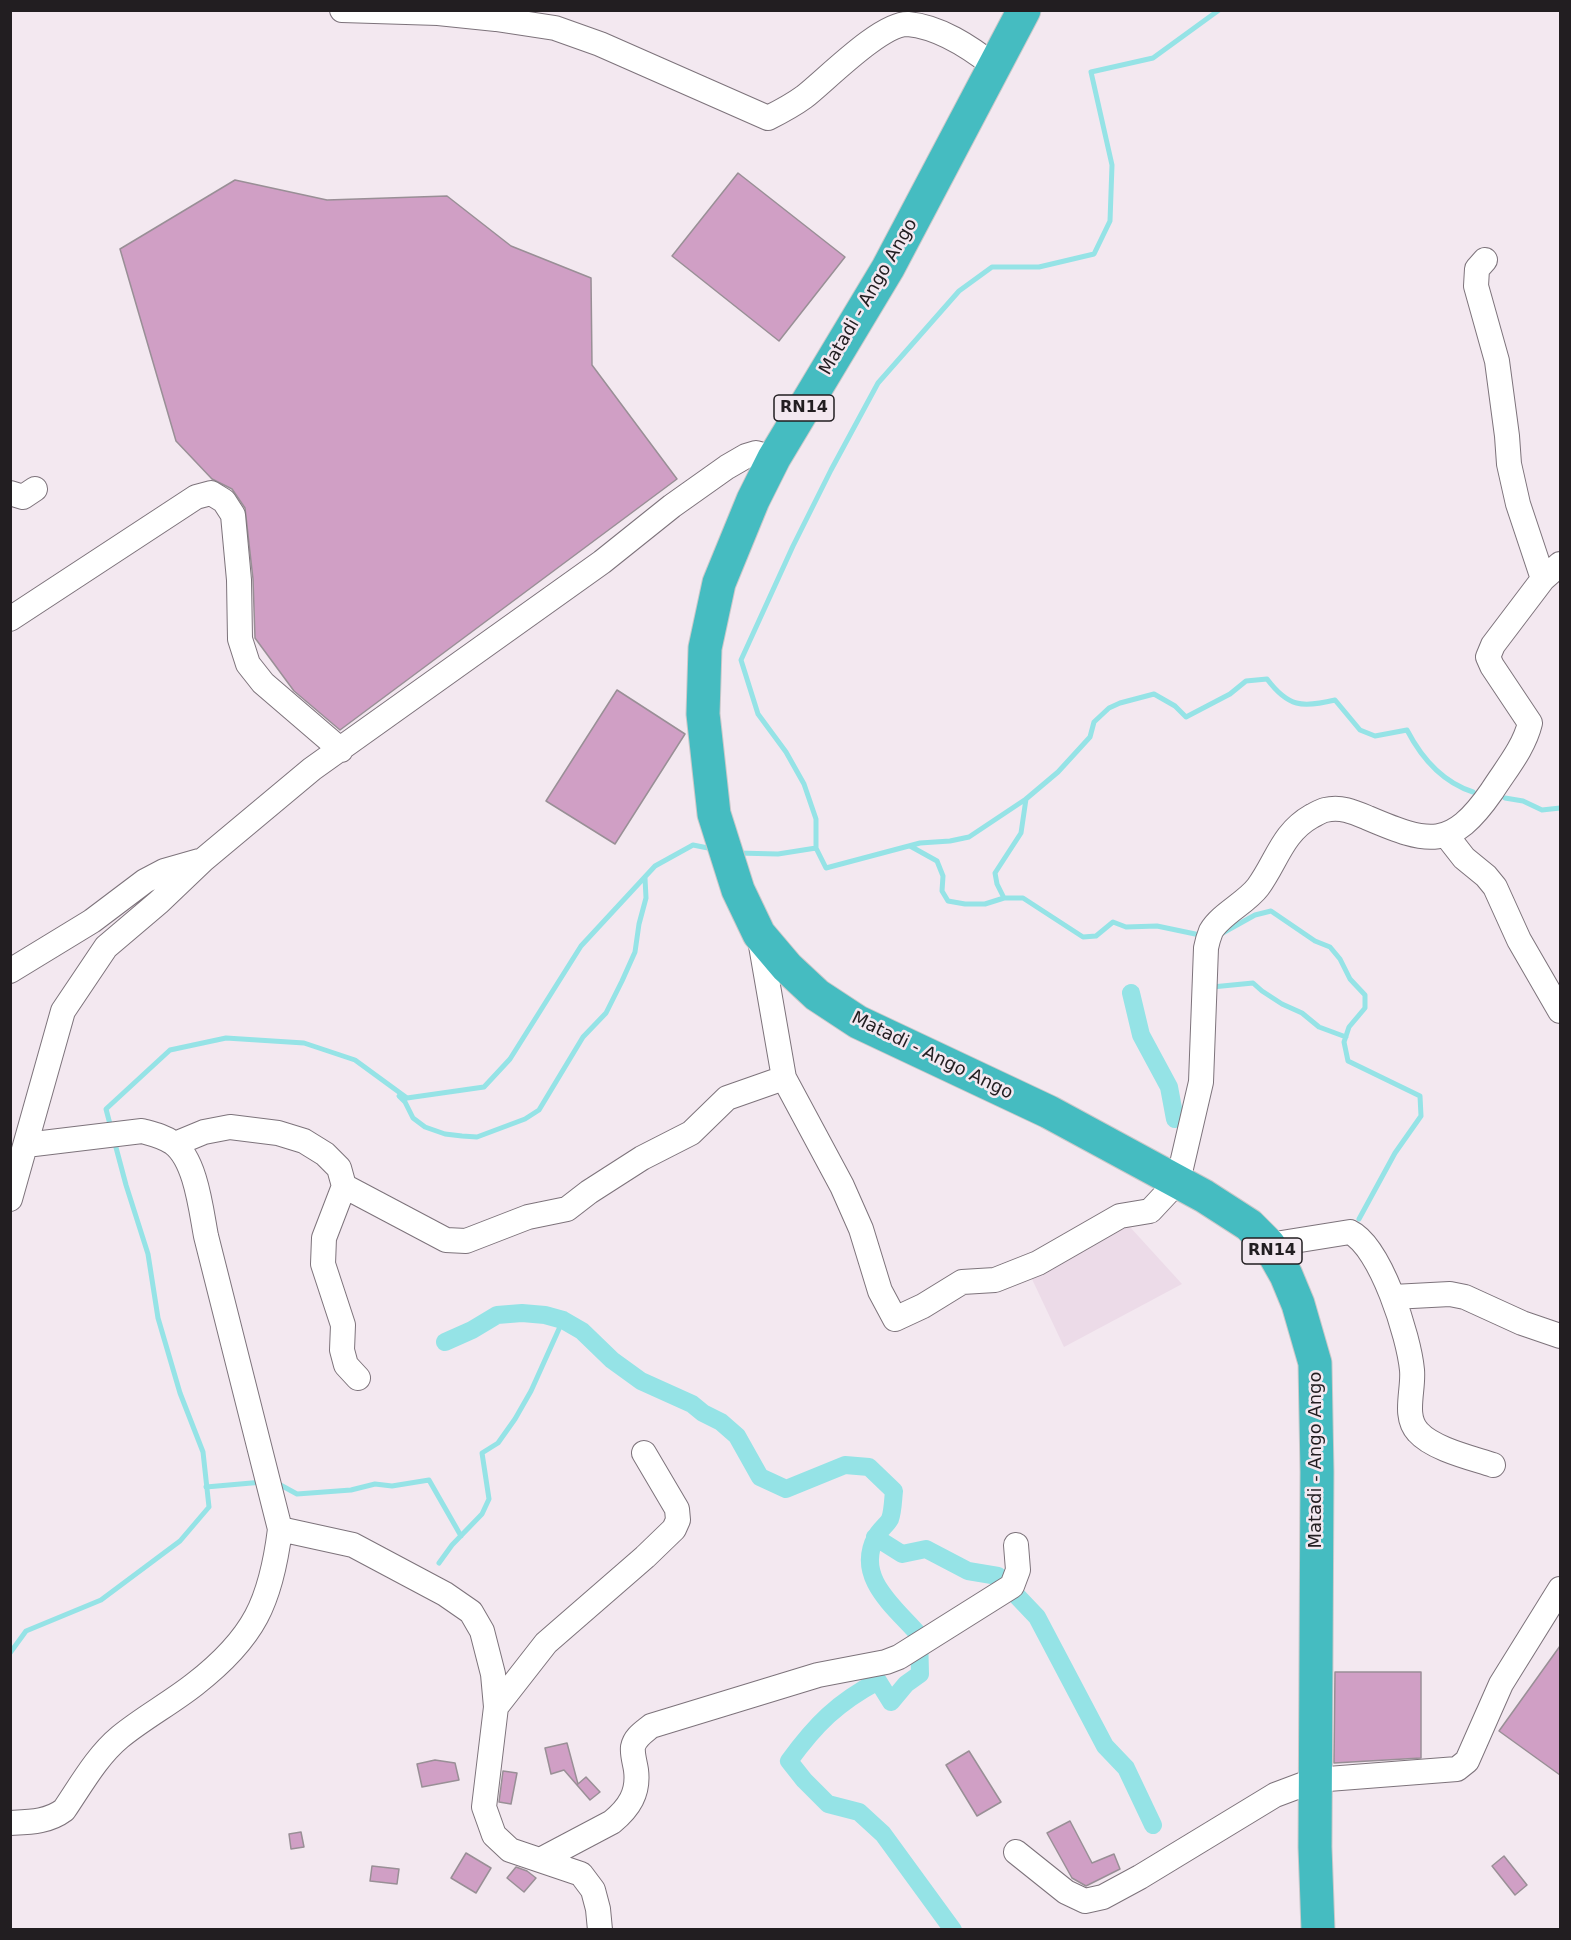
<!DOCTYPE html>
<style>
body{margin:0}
#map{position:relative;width:1571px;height:1940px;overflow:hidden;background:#f3e8f0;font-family:"DejaVu Sans",sans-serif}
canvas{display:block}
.frame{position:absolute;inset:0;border:12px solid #221e21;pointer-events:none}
</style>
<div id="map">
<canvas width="1571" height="1940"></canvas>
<div class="frame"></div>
</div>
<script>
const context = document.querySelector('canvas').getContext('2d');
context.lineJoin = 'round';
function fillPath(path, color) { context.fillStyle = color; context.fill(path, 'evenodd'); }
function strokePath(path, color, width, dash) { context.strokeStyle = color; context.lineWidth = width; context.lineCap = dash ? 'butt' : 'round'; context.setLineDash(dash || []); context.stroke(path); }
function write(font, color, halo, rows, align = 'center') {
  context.font = font + ' "DejaVu Sans",sans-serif'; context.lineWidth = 5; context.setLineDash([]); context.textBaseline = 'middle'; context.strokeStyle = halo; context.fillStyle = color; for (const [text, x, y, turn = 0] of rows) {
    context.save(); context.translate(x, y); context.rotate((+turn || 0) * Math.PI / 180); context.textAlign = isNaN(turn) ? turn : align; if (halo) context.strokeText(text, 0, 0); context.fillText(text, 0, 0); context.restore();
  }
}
const built = new Path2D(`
 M1120,1216L1182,1284L1064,1347L1031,1277Z`);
const stream = new Path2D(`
 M1505,798L1523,801L1542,810L1560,808
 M910,846L937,861L943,876L942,891L948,901L965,904H985L1004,898H1023L1083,937L1096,936L1113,922L1126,927L1157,926L1200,935
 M816,848L826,868L920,843L950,841L969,837L1026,799L1058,772L1090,737L1094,722L1109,708L1120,703L1154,694L1175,706L1186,717L1230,694L1246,681L1267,679C1288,707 1302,708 1335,700L1360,730L1375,736L1407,730C1421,757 1442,782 1473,792
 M737,853L778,854L816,848V819L804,784L786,752L758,714L741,660L793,546L831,470L878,383L959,291L992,267H1039L1094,254L1110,221L1112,165L1091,72L1153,58L1219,10
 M1004,898L997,884L995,873L1021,833L1026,799
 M1219,935L1255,915L1271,911L1315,941L1330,947L1340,959L1350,979L1365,995V1008L1349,1027L1344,1042L1348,1061L1420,1096L1421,1116L1395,1153L1359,1219
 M1212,987L1253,983L1262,991L1282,1004L1302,1013L1319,1027L1346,1037
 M399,1096L405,1102L413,1118L425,1127L445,1134L462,1136L477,1137L525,1119L539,1110L583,1037L606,1013L622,981L635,952L639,924L646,898L645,878
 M111,1128L106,1109L170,1050L226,1038L304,1043L355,1060L407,1098L484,1087L510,1059L581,946L655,866L693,845L713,849
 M275,1482L297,1494L351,1490L375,1484L392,1486L429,1480L461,1536
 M206,1487L263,1482
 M439,1563L452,1545L482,1514L489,1499L482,1453L498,1443L515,1419L531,1391L563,1320
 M10,1653L26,1631L101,1600L180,1541L209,1507L203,1452L180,1393L158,1318L148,1254L126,1185L114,1140`);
const canal = new Path2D(`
 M1131,993L1141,1035L1169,1087L1175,1119
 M445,1342L472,1330L497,1315L522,1313L545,1315L563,1320L582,1331L612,1360L641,1381L692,1404L703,1413L721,1422L737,1436L760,1477L786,1489L845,1465L869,1467L894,1491C893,1499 893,1511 890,1519C887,1525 879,1530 876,1537C854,1578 896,1608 919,1635L920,1674L906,1684L891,1702L878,1681C837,1703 816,1724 789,1761L804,1780L828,1804L859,1812L883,1834L953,1930
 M875,1537L902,1554L926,1549L968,1571L998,1576L1037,1617L1105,1746L1126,1768L1153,1825`);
const building = new Path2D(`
 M738,173L845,257L779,341L672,256Z
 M235,180L327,200L447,196L511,246L591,278L592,365L677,479L340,730L294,691L255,638L253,579L245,508L232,489L212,479L176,441L120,249Z
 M617,690L685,734L615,844L546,801Z
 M1560,1646V1775L1499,1731Z
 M1335,1672H1421V1758L1334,1763Z
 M567,1743L578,1784L586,1777L600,1792L590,1800L564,1770L551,1774L545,1748Z
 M969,1751L1001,1802L977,1816L946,1765Z
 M435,1760L455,1763L459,1780L422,1787L417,1764Z
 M503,1771L517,1773L511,1804L499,1802Z
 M1070,1821L1092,1863L1114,1854L1120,1869L1086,1886L1072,1878L1047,1833Z
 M301,1832L304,1847L291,1849L289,1834Z
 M466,1853L491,1868L476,1893L451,1878Z
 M1504,1856L1527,1885L1515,1895L1492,1866Z
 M372,1866L399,1869L397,1884L370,1881Z
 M516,1867L527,1871L536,1878L524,1892L507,1878Z`);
const minor = new Path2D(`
 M342,10L438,13L496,19L555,28L600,44L768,118C780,112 793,105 804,97C826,80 881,23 908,24C940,27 970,47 994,66
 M1485,260L1477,269L1476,286L1497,361L1507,436L1509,464L1518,504L1543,579
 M10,493L23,497L35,489
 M10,619L196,497L211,493L224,501L233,515L239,580L240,639L248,664L263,683L341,750
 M1446,835L1464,858L1486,876L1495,887L1519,940L1560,1011
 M759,934L784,1078L842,1186L861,1229L880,1291L895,1319L923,1306L962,1282L995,1280L1038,1263L1120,1216L1150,1211L1178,1181L1201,1082L1206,948C1207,943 1209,936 1211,931C1221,914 1246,903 1258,887C1277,861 1282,833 1312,816C1316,814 1321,811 1325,810C1341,806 1354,812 1368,818C1429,844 1451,850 1492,791C1506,769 1524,748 1530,723L1492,666L1488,657L1493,645L1543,579L1560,564
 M10,971L92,921L145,881L164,871L199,861
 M175,1144L204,1132L230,1127L278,1133L304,1141L325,1154L339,1168L344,1186L324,1238L323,1264L343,1325L342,1350L346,1365L358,1378
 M344,1186L446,1240L466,1241L528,1217L567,1209L589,1192L642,1158L691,1133L727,1098L784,1078
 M10,1199L63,1011L106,947L159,902L203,860L312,769L602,562L672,506L727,467L746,456L756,453L774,458
 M1269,1245L1350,1232C1381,1247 1409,1337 1412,1370C1414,1390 1403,1416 1418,1432C1433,1449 1472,1458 1493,1465
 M1393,1297L1450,1294L1465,1297L1522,1323L1560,1336
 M280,1529L353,1545L445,1594L471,1612L482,1631L493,1674L496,1707L484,1807L494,1835L510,1850L581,1874L593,1890L598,1909L600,1930
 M496,1707L546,1643L645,1557L674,1529L678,1520L677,1509L644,1453
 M10,1823C30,1822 48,1822 64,1810C81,1785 97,1756 120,1737C143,1718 171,1703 195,1684C254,1638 271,1602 280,1529L206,1236C201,1210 196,1160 173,1143C163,1136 153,1134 142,1131L26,1145
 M1016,1852L1066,1892L1085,1901L1103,1897L1140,1877L1275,1795L1315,1780L1457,1769L1467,1761L1501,1684L1560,1589
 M542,1859L612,1822C629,1808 639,1793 636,1770C635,1763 632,1754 633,1747C635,1737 644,1732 651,1726L818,1675L886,1662L899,1657L1012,1586L1018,1570L1016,1545`);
const highway = new Path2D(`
 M1024,10L888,268L774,458L753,500L719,583L705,648L703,714L714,814L738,890L759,934L787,967L817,995L858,1022L1049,1112L1204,1196L1249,1225L1269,1245L1286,1275L1298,1304L1315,1363L1317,1472L1315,1847L1318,1930`);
const shields = [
 [804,408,60],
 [1272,1251,60]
];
const shieldNames = [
 ["RN14",804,408],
 ["RN14",1272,1251]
];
const streetNames = [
 ["Matadi - Ango Ango",869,297,-60],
 ["Matadi - Ango Ango",932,1056,26],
 ["Matadi - Ango Ango",1316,1460,-90]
];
fillPath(built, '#ecdbe8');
strokePath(stream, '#95e3e6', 5);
strokePath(canal, '#95e3e6', 18);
fillPath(building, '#d09fc5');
strokePath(building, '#998f96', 1.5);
strokePath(minor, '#7d737b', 26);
strokePath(highway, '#cac9ca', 35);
strokePath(minor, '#fff', 24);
strokePath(highway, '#45bcc1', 33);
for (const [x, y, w] of shields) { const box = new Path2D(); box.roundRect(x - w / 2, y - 13, w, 26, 4.5); context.fillStyle = '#f3e8f0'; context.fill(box); strokePath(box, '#221e21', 1.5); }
write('bold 16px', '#221e21', null, shieldNames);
write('18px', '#221e21', '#f3e8f0', streetNames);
</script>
